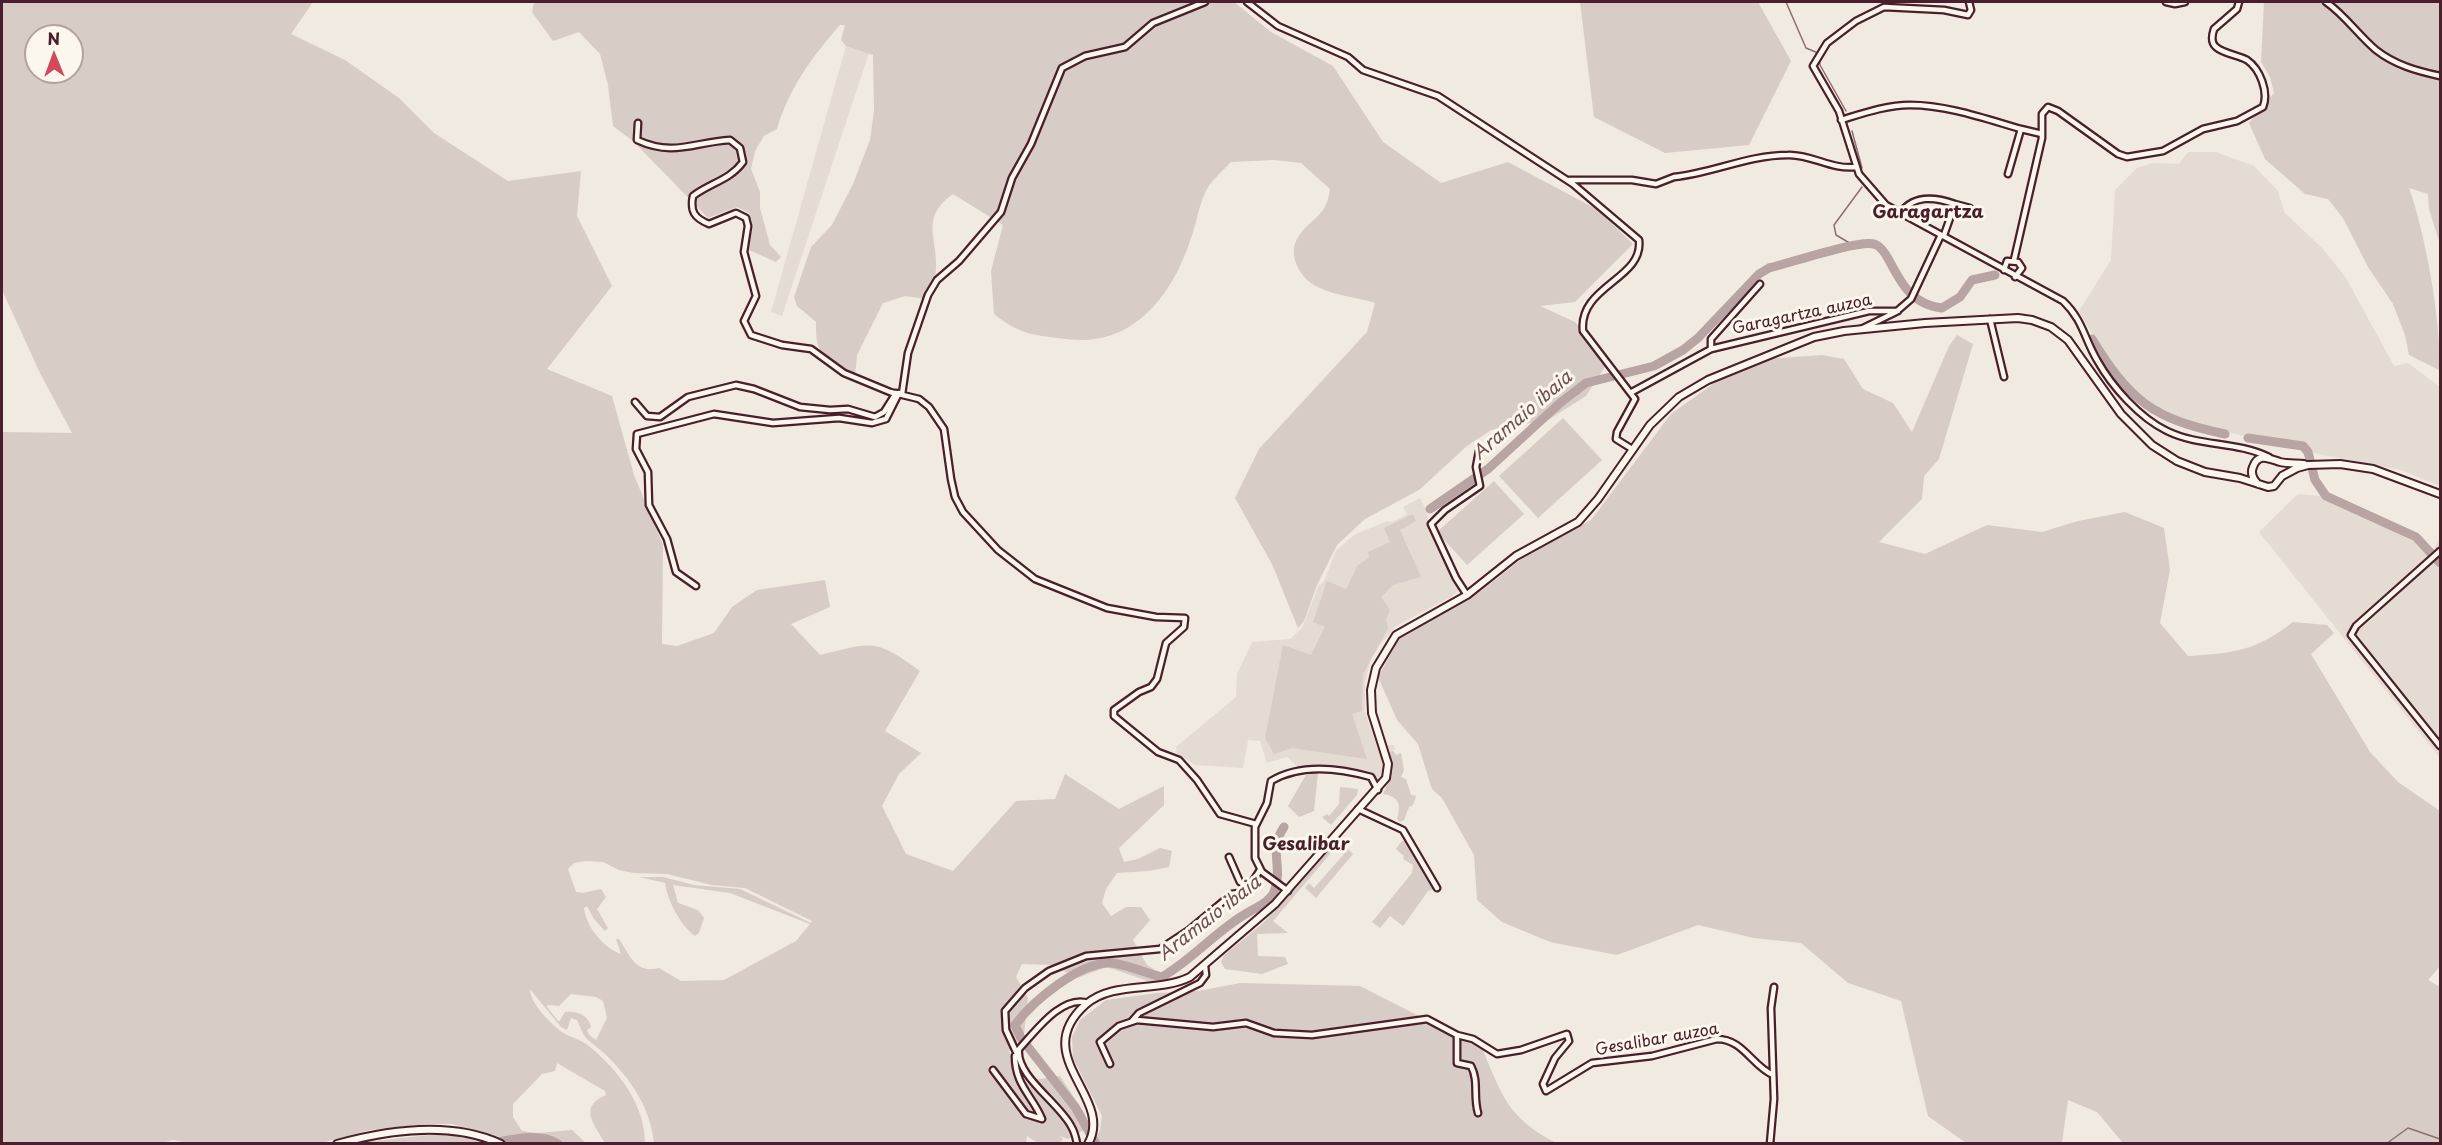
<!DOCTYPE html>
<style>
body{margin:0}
#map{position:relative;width:2442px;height:1145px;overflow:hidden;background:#f0eae0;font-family:"Playpen Sans",sans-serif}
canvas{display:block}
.frame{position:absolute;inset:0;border:3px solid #4a1f2b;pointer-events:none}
.north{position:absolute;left:24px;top:24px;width:60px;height:60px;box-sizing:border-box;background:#fbf7ec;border:2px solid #b4a19f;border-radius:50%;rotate:359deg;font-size:16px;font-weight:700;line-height:24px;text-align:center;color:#4a1f2b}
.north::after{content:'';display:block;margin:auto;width:21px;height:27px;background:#d1495b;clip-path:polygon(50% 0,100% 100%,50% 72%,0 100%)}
</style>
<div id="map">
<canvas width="2442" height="1145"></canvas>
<div class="frame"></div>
<div class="north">N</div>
</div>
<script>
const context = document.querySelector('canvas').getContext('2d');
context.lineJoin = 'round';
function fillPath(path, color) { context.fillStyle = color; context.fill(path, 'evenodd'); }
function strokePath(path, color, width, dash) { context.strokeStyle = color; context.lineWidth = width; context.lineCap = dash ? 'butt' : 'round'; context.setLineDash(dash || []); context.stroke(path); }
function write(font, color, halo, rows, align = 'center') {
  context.font = font + ' "Playpen Sans",sans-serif'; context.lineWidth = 6; context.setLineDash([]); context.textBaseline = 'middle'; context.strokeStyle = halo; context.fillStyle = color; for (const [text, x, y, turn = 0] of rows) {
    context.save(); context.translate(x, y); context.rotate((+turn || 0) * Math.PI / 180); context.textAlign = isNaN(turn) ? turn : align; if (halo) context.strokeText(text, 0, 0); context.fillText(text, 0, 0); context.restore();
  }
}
const built = new Path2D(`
 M846,46L869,53L782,316L771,312Z
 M2188,152H2216L2254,166L2278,191L2284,212L2323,249L2346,278L2394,366L2408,363L2440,387V486L2401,470L2328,456L2206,427L2159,412L2124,381L2102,351L2079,311L2111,260L2115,190L2137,168L2152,163L2179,164Z
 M2298,494L2322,496L2433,551L2440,537V758L2259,532Z
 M1420,498L1427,512L1430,529L1460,589L1451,597L1396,626L1382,642L1371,659L1365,682V712L1377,747L1394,745L1395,750L1382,753L1386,763L1381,783L1373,782V775L1298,767L1287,757L1267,763L1260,741L1248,740L1243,768L1195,765L1177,754L1176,747L1236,697L1237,674L1252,642L1290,639L1302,628L1318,587L1324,581L1336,551L1354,535L1387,521L1392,522L1407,514L1403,507Z`);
const green = new Path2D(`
 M2,2H313L291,34L345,60L399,98L434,133L508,181L581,171L577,216L612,286L547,369L612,396L634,475L663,545L662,644L677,646L714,633L732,607L757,590L825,580L830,607L791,624L820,655C873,642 875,638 920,671L885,731L921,753L899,774L882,806L906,854L953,871L1016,801L1055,799L1065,774L1119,809L1164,786V805L1119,848L1124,862L1138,859L1160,848L1172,851L1169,867L1148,871L1117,873L1106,889L1102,903L1111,916L1126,907H1141L1150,920L1133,940L1147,965L1169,979L1151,982L1107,967L1077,978L1052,965L1022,964L1016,977L1028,998L1024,1034L1009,1051L1027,1081L1060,1076L1085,1114L1084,1130L1068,1139L1059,1136L1063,1139L1060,1143H1038L1027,1136L1026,1144L654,1143C650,1107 631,1079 605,1054C586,1037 586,1042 577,1020L571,1018L567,1030L561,1027L530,989C529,1002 551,1024 562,1032C571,1038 581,1039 590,1047C619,1071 645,1105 645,1143H605C594,1124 578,1107 606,1095L605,1091L557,1063L555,1071L542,1074L513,1104V1117L522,1131L538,1133L572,1130L586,1143H512L483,1132L452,1124H427L370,1130L322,1143L193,1144L173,1140L158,1144H2V432L72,433L40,373L2,290ZM36,36H72V72H36ZM586,861L603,862L619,870L634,873L667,874L712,885L745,888L812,921L811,923L740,889L694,885L663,877H639L665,883C667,900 681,926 695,936L699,933L704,918L698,910L678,903L673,885L730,893L810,924L796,941L724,980L681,981L659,968C636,974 630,956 619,939H616L621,954C603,948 586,926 584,908L587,906L594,919L605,931L608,928L597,909L606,897L601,889L583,893L576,892L568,869L574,863ZM571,994L596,997L603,1001L607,1018L596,1040L589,1035L587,1030L591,1027C588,1014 576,1011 565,1012L559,1022L547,1007L548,1005L559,1006Z
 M534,2H1234L1271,32L1333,66L1383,142L1441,183L1508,162L1598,210L1633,244L1575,302L1540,306L1575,322L1608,362L1586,396L1548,420L1491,430L1467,446L1419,490L1365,519L1337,545L1317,585L1304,621L1298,628L1272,564L1235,498L1259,449L1367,332L1375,303C1357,297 1337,296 1320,288C1302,281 1287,257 1297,239C1309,218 1327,218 1330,189L1301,163L1274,160L1231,162C1223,171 1209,182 1205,193C1198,208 1196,226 1190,241C1171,298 1131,348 1066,339C1034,335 1020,335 994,314L991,271L1003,225L953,194C916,220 942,242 935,278C934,285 928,293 925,299L905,296L883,303L857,355L855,376C826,356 815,359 816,322L797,306L794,297L811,247L832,225L853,184L870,140L874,111L873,55L846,46L841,40L845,25H840C812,57 789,88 777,129L764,136L755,151L751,169L760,192V208L770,245L781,257L776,262L749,250L752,222L749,213L737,207L708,218L633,141L613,126L608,85L600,54L579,32L553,41L532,12Z
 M1580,2H1758L1791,61L1749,145L1665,153L1594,117Z
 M2264,2H2440V244L2429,209L2428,194L2409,188C2425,232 2442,324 2439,370L2409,355L2405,335L2393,304L2368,267L2343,218L2328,199L2305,194L2265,159L2249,123L2274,93L2270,77L2261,62Z
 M1957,335L1973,344L1939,459L1924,476L1922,499L1879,542L1925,554L1987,525L2042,532L2078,521L2125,512L2164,528L2170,570L2160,623L2188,656C2235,653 2255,651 2293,622L2327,625L2334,633L2311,654L2370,752L2398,782L2440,811V966L2428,980L2440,987V1143H2123L2097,1112L2068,1100L2062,1143H1966L1928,1116L1901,1001L1848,983L1801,943L1754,938L1698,925L1617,955L1550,942L1502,922L1477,900L1474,855L1442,798L1432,789L1418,744L1397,720L1378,677L1399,639L1481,591L1523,558L1591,520L1671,414L1720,379L1766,359L1822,355L1844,359L1863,389L1893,403L1912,432L1949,346Z
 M1563,418L1602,460L1538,518L1499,476Z
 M1494,481L1524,514L1467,565L1437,532Z
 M1413,514L1416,521L1400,530L1421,577L1393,585L1381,597L1390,610L1386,619L1388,628L1363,674L1362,711L1352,714L1367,759L1292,748L1274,754L1265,738L1283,645L1311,655L1325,627L1313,622L1327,581L1346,589L1358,565L1369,558L1368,552L1390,542L1384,528Z
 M1393,751L1396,755L1401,753L1404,770L1401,777L1406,779L1411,795L1416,796L1413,805L1409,807L1404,820L1400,822L1397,819C1401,805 1400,797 1383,794C1390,779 1395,768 1389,752Z
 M1318,773L1314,811L1299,817L1288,806L1306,775Z
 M1340,787L1358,789L1357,795L1331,825L1322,817L1327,814L1329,816L1339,804Z
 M1338,839L1353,854L1316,898L1305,888L1309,883L1314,888L1344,854L1336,847L1273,921L1288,933L1257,934L1258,956L1285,957L1288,964L1262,974L1225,969L1221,962L1224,955L1262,924L1297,887Z
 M1402,841H1407L1434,889L1428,891L1403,926L1390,916L1380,928L1372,922L1412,873L1413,865L1403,859L1404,856L1396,849Z
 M1240,983L1360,986L1482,1048C1502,1096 1508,1118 1556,1143H1094L1100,1130L1102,1116L1073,1058L1072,1037L1080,1020L1106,1000L1157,993L1198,991Z
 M429,1135L456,1136L486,1143H358Z`);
const stream = new Path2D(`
 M1786,2L1806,48L1818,53
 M1819,58L1820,65L1846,111
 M1852,131L1862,168
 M1853,245L1836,235L1834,225L1862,187
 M2386,1144L2408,1128L2440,1139`);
const river = new Path2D(`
 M2092,339C2130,401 2153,419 2225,434
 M2248,438L2303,446L2308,452L2315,480L2326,496L2416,537L2440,563
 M1430,509L1488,469L1560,403L1586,383L1654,366L1683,350L1698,338L1759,274L1769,268C1790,263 1857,240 1874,244C1894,250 1895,303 1942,308L1960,297L1972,280L1995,275
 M485,1144C507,1141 539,1131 558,1144
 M1096,1144L1075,1107L1021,1038L1015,1025C1033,1001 1080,961 1112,963C1128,965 1146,973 1162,977C1193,959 1216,931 1247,913C1257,907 1272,901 1275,889C1283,865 1268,851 1284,827`);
const minor = new Path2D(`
 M1247,2L1278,26L1348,57L1363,70L1438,96L1573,184L1639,240C1644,279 1578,286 1583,331L1635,399L1617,432L1616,439L1632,449
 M1969,2L1971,10L1968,15L1944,10L1884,7L1856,21L1827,43L1813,66L1839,111L1859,174L1886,205L2063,301C2083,320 2084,338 2097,360C2112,387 2140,418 2167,431C2200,447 2236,441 2269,457
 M2166,2L2175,4L2185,2
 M2326,2C2345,15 2358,35 2376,50C2395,65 2417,71 2440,76
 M1841,120C1864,113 1887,105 1910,105C1947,105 1986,119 2021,129
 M638,123L637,140C674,157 694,142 730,140L740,148L743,162C730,180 710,183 693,196C690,211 694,218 709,224L736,213L746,218L748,226L744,252L756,296L744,321L751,335L782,345L811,349L844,373L890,392L919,399L929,407L944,429L951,479L955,497L963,512L998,550L1035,579L1107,608L1156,617L1185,618L1184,627L1166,643L1157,679L1151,687L1139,692L1114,710V716L1158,752L1179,760L1197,780L1220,814L1256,824
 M2008,174L2021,129L2042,134
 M1569,180H1632L1656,184L1674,177C1713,173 1748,155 1788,155C1811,154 1832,170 1855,167
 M1955,204L1970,208
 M1900,214C1913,194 1935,197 1955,204L1944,235
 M2014,260L2042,138V114L2048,107L2058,111L2118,154L2127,157L2163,151L2203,129L2237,121L2263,107C2269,92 2260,69 2247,60C2238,55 2224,54 2216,47C2211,43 2212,35 2214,29L2237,9L2239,2
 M2004,270L2007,261L2018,262L2022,268L2015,277
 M1990,319L2004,377
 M1861,329L1896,312L1911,299L1941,235
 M1711,349V339L1760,284
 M1632,392L1711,349L1869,311H1898
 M902,394L908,353L928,295L937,280L959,261L1001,212L1012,178L1031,144L1062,68L1085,56L1125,47L1153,23L1205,2
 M635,402L647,416L660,417L688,397L736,385L754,389L800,407L830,410L848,409L875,417L884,412L896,393
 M2440,551L2356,626L2351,635L2440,746
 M696,586L676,572L667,539L649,505L648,472L636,449L637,434L714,414L773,423L839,418L872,423L886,419L899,393
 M1467,595L1456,578L1431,524L1445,510L1480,486L1476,467L1479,451
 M1358,809L1403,830L1437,888
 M1229,857L1240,882L1249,888
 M1288,891L1262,872L1255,858V827L1267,803L1271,781C1301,763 1339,768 1371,777L1378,790
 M1132,1021L1139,1013L1200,983L1206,975L1205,966
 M1457,1035V1063L1471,1066C1479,1081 1473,1096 1478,1113
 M1110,1064L1100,1042L1119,1026L1137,1020L1213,1027L1246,1023L1274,1033L1312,1035L1427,1019L1457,1035L1473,1039L1497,1054L1521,1050L1567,1034L1569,1041L1555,1058L1543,1084L1546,1091L1592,1063L1652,1056L1717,1039C1743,1039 1752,1066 1773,1075
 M993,1070L1026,1114L1042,1119C1033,1096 1015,1086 1015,1056H1018L1006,1030L1005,1011L1025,988L1049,971L1086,956L1160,949L1189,930L1232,894L1246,892L1260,870
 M1077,1144C1076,1138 1074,1131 1071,1126C1059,1103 1015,1075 1019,1049C1035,1032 1062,994 1088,1003
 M1770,1144L1774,1099L1771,1008L1774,987`);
const secondary = new Path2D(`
 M2258,484C2254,480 2250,474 2253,467C2258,452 2270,459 2280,462C2288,464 2297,463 2304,464
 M337,1144C388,1130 452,1121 501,1144
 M1088,1144C1115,1097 1028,1057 1085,1005C1113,980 1158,993 1190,977L1275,904L1386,778L1388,764L1372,713L1371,690L1376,668L1396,635L1467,595L1516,556L1578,522L1598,499L1650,425L1679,397L1708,380L1814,337L1844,331L1925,323L2018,318L2032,320L2051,327L2068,340L2121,414L2152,445L2177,461L2205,472L2240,478L2268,487L2274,486L2282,476L2297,468L2308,465L2340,464L2373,469L2440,494`);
const streetNames = [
 ["Garagartza auzoa",1802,315,-12],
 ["Gesalibar auzoa",1657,1040,-10]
];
const neighbourhoodNames = [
 ["Garagartza",1928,213],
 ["Gesalibar",1306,845]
];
const waterNames = [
 ["Aramaio ibaia",1523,416,-41],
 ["Aramaio ibaia",1210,919,-38]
];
fillPath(built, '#e4dbd2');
fillPath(green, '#d8ccc6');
strokePath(stream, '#8c6f72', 1.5);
strokePath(river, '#b8a4a2', 9);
strokePath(minor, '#4a1f2b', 9);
strokePath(secondary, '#4a1f2b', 10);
strokePath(minor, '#fbf7ec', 4.5);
strokePath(secondary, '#fbf7ec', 6);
write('16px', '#4a1f2b', '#fbf7ec', streetNames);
write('bold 18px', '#4a1f2b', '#fbf7ec', neighbourhoodNames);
write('italic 18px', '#704e55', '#fbf7ec', waterNames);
</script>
